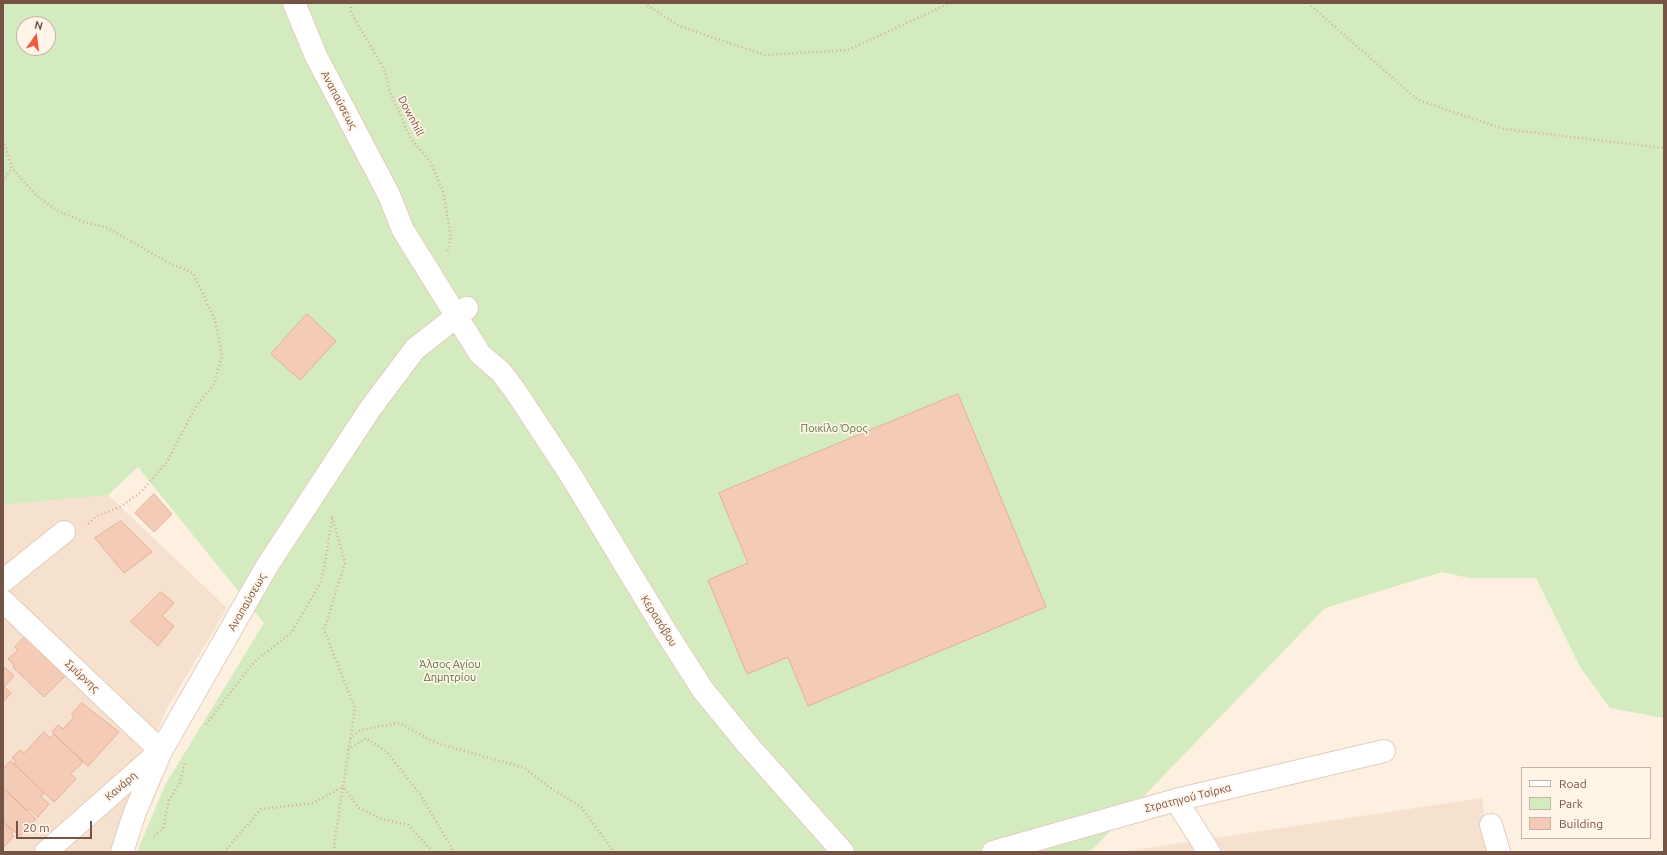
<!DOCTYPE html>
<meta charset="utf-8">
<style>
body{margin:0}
#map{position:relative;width:1667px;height:855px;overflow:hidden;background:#fdf0e0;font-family:Ubuntu,sans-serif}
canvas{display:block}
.frame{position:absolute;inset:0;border:4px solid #755446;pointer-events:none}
.legend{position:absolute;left:1521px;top:767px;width:130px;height:72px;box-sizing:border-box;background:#fff4e7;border:1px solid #c8b4a7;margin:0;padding:5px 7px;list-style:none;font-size:12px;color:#755446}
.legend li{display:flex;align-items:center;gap:8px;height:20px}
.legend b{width:20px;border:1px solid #c8b4a7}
.north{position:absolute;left:16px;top:16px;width:40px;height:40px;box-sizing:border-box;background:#fff4e7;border:1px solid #c8b4a7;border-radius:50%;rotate:14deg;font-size:11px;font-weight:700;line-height:16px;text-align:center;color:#755446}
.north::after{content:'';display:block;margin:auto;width:14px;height:18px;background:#ef5a3d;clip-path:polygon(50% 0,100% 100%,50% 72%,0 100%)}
.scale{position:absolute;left:16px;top:821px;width:76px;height:18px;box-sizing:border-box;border:2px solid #755446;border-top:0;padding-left:5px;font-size:12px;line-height:14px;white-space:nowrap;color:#755446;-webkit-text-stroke:3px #fff4e7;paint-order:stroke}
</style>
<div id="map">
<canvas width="1667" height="855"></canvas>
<div class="frame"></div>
<ul class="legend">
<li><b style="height:5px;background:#fff"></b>Road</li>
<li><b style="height:11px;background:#d3ebbe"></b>Park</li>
<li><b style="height:11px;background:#f4cbb6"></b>Building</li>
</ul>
<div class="north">N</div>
<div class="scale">20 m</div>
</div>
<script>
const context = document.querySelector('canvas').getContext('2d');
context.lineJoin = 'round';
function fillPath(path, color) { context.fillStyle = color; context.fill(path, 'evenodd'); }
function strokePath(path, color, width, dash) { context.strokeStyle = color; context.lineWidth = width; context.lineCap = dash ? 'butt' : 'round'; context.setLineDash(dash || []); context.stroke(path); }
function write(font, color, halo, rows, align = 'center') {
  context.font = font + ' Ubuntu,sans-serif'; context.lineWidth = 3.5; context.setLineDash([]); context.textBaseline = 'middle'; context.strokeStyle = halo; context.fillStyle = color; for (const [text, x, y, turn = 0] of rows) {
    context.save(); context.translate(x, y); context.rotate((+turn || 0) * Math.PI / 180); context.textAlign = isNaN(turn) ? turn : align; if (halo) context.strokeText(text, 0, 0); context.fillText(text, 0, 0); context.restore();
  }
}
const residential = new Path2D(`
 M108,495L227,608L166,710L129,800L112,852H3V505Z
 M1482,798L1490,852H1121Z`);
const green = new Path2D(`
 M3,3H1664V718L1610,708L1580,667L1536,578H1469L1442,572L1325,608L1090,852H137L165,785L264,623L138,467L108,495L3,505ZM24,24H48V48H24Z`);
const building = new Path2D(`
 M307,314L336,341L300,380L271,354Z
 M958,394L1046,607L808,706L788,657L747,674L708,580L748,563L719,493Z
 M154,494L172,514L154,532L135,513Z
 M121,521L152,552L124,573L95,538Z
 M161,592L174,603L162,616L174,626L158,646L131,622Z
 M26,636L66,672L63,674L65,676L44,697L13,667L14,665L8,659L18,650L15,647Z
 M3,666L14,676L4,687L11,693L3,702Z
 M82,703L119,732L88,766L52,732L58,725L63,729L74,717L72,714Z
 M44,732L50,738L54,734L83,762L71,774L76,779L54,802L14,764L16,761L12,758L20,750L24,753Z
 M11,761L44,793L41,797L49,804L38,817L29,809L27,811L3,788V769Z
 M3,788L36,819L20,836L3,822Z
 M3,822L13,832L11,833L14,836L3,848Z`);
const path = new Path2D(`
 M351,3V13L384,69L390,92L411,139L431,163L443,191L451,237L447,253
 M644,3L679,26L765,55L848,50L950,3
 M1308,3L1418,100L1504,129L1664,148
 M3,140L12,168L36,195L56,210L84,222L108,228L167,262L193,273L215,320L222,355L214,384L195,408L167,462L141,492L120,507L97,516L87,525
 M3,181L12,168
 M206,724L254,662L291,633L320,584L326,558L332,518
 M350,739L360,730L399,723L436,743L525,768L546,785L581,807L614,852
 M348,750L366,738L386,751L420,794L454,852
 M154,836L163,828L169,800L180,783L185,762
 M224,852L261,809L313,803L343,787L355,708L324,630L345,563L332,516
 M335,852L334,845L343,787L359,808L382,819L408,825L433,852`);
const minor = new Path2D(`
 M294,3L316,56L389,195L403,230L480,354L501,372L516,392L572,477L664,629L703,690L747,744L843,852
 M3,581L64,532
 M3,601L161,751
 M1176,800L1209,852
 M1491,825L1499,852
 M46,852L157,754
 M122,852L135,812L161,751L267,566L370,409L415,349L467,308
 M993,852L1176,800L1384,751`);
const streetNames = [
 ["Αναπαύσεως",339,100,62],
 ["Downhill",411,116,63],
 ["Αναπαύσεως",247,602,-60],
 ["Κερασόβου",659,621,58],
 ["Σμύρνης",82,676,43],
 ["Κανάρη",121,786,-41],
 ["Στρατηγού Τσίρκα",1188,798,-14]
];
const parkNames = [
 ["Ποικίλο Όρος",834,428],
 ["Άλσος Αγίου",450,664],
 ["Δημητρίου",450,677]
];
fillPath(residential, '#f5e1ce');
fillPath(green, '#d3ebbe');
fillPath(building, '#f4cbb6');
strokePath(building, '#e8b095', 1);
strokePath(minor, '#e4cdbe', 24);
strokePath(path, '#d9ae99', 2.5, [1, 3]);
strokePath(minor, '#fff', 22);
write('11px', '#755446', '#fff4e7', streetNames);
write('11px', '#50763b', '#fff4e7', parkNames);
</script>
